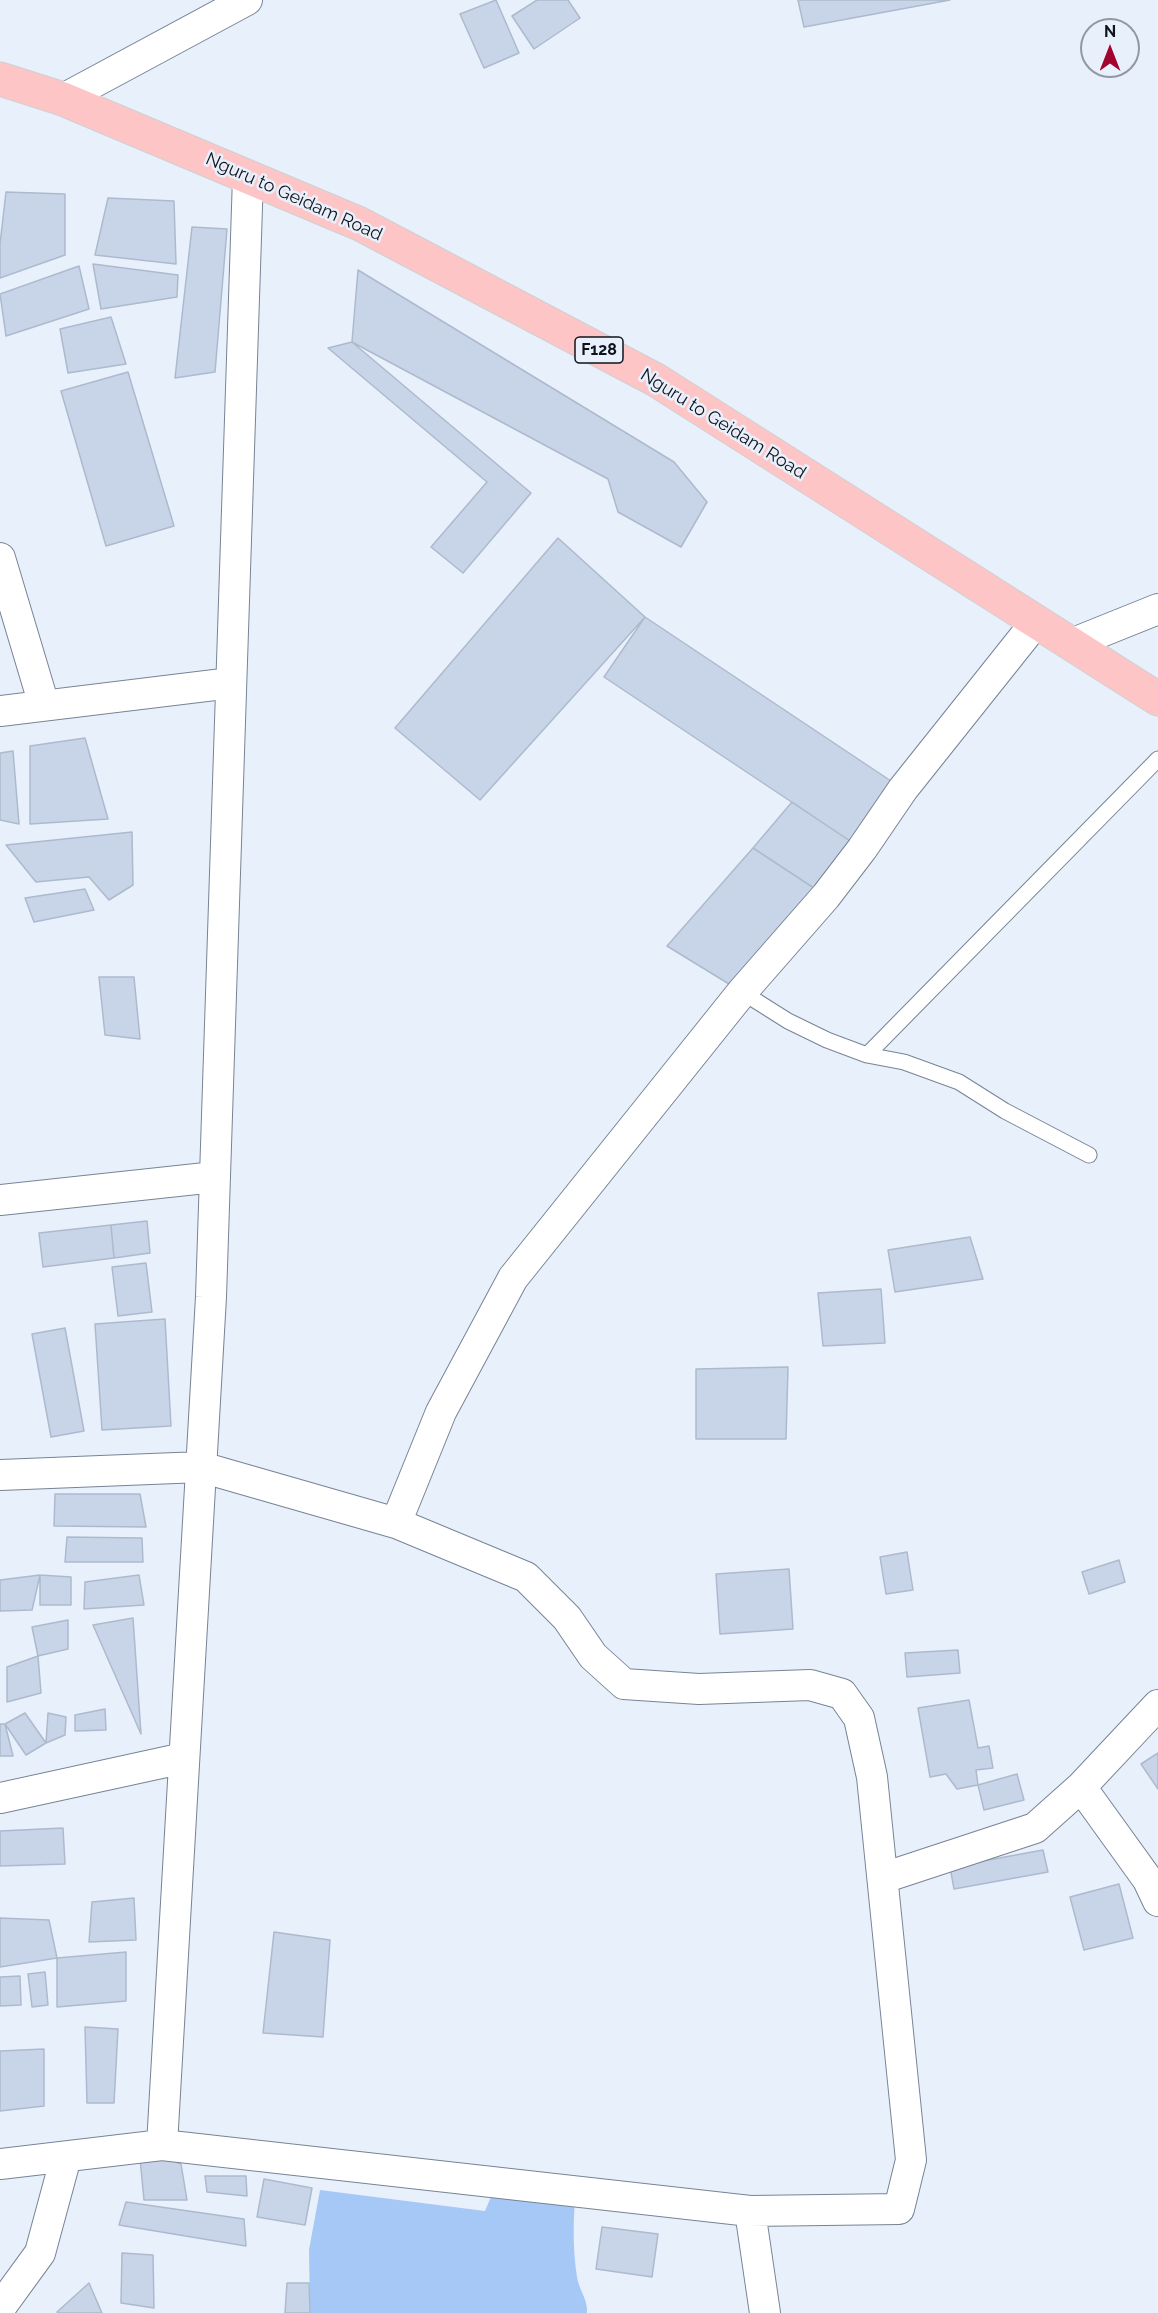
<!DOCTYPE html>
<style>
body{margin:0}
#map{position:relative;width:1158px;height:2313px;overflow:hidden;background:#e8f0fc;font-family:Raleway,sans-serif}
canvas{display:block}
.north{position:absolute;left:1080px;top:18px;width:60px;height:60px;box-sizing:border-box;background:#e8f0fc;border:2px solid #9198a2;border-radius:50%;rotate:0deg;font-size:16px;font-weight:700;line-height:24px;text-align:center;color:#0f141b}
.north::after{content:'';display:block;margin:auto;width:21px;height:27px;background:#a2032f;clip-path:polygon(50% 0,100% 100%,50% 72%,0 100%)}
</style>
<div id="map">
<canvas width="1158" height="2313"></canvas>
<div class="north">N</div>
</div>
<script>
const context = document.querySelector('canvas').getContext('2d');
context.lineJoin = 'round';
function fillPath(path, color) { context.fillStyle = color; context.fill(path, 'evenodd'); }
function strokePath(path, color, width, dash) { context.strokeStyle = color; context.lineWidth = width; context.lineCap = dash ? 'butt' : 'round'; context.setLineDash(dash || []); context.stroke(path); }
function write(font, color, halo, rows, align = 'center') {
  context.font = font + ' Raleway,sans-serif'; context.lineWidth = 5; context.setLineDash([]); context.textBaseline = 'middle'; context.strokeStyle = halo; context.fillStyle = color; for (const [text, x, y, turn = 0] of rows) {
    context.save(); context.translate(x, y); context.rotate((+turn || 0) * Math.PI / 180); context.textAlign = isNaN(turn) ? turn : align; if (halo) context.strokeText(text, 0, 0); context.fillText(text, 0, 0); context.restore();
  }
}
const green = new Path2D(`
 M320,2190L485,2211L493,2192L575,2200C573,2226 573,2251 577,2277C579,2290 588,2299 587,2313H310L309,2250Z`);
const building = new Path2D(`
 M496,0L519,53L484,68L460,14Z
 M537,0H568L580,18L534,49L512,16Z
 M798,0H950L804,27Z
 M6,192L65,194V255L0,278V244Z
 M108,198L174,201L176,264L95,255Z
 M192,227L227,229L215,372L175,378Z
 M93,264L178,275L177,297L101,309Z
 M79,266L89,309L6,336L0,294Z
 M358,270L674,462L707,502L681,547L618,512L608,479L352,342Z
 M111,317L126,364L68,373L60,329Z
 M352,342L531,493L463,573L431,547L487,482L328,348Z
 M128,372L174,526L106,546L61,391Z
 M558,538L645,617L480,800L395,728Z
 M645,617L903,789L862,849L604,677Z
 M85,738L108,819L30,824V746Z
 M13,751L19,824L0,820V753Z
 M792,802L862,849L826,896L753,848Z
 M132,832L133,885L109,900L89,877L36,882L6,845Z
 M753,848L826,896L742,992L667,946Z
 M85,889L94,910L34,922L25,898Z
 M99,977H134L140,1039L105,1035Z
 M147,1221L150,1253L114,1258L111,1225Z
 M111,1225L114,1258L43,1267L39,1233Z
 M970,1237L983,1279L895,1292L888,1250Z
 M146,1263L152,1312L118,1316L112,1267Z
 M881,1289L885,1343L823,1346L818,1293Z
 M165,1319L171,1426L102,1430L95,1324Z
 M65,1328L84,1431L51,1437L32,1334Z
 M788,1367L786,1439H696V1369Z
 M55,1494H140L146,1527L54,1526Z
 M67,1537L142,1538L143,1562H65Z
 M907,1552L913,1590L886,1594L880,1557Z
 M1119,1560L1125,1582L1089,1594L1082,1572Z
 M789,1569L793,1629L720,1634L716,1574Z
 M40,1575L71,1577V1605H40Z
 M40,1575L32,1610L0,1611V1580Z
 M139,1575L144,1605L84,1609L85,1582Z
 M133,1618L141,1734L93,1625Z
 M68,1620V1649L38,1656L32,1627Z
 M958,1650L960,1673L907,1677L905,1653Z
 M38,1656L41,1693L7,1702V1667Z
 M969,1700L978,1748L989,1746L993,1768L976,1770L978,1785L957,1789L946,1774L930,1777L918,1708Z
 M105,1709L106,1730L75,1731V1715Z
 M25,1713L46,1743L26,1755L5,1724Z
 M48,1713L66,1717L65,1735L46,1743Z
 M0,1724H5L13,1756H0Z
 M1158,1753V1789L1141,1764Z
 M1017,1774L1024,1800L984,1810L978,1785Z
 M63,1828L65,1864L0,1866V1831Z
 M1043,1850L1048,1872L954,1889L950,1867Z
 M1119,1884L1133,1938L1084,1950L1070,1897Z
 M134,1898L136,1940L89,1942L92,1902Z
 M0,1918L49,1920L57,1958L0,1967Z
 M274,1932L330,1940L323,2037L263,2033Z
 M126,1952V2001L57,2007V1958Z
 M45,1972L48,2005L32,2007L28,1974Z
 M20,1976L21,2005L0,2006V1977Z
 M85,2027L118,2029L114,2103H87Z
 M44,2049V2106L0,2111V2051Z
 M139,2148L181,2164L187,2200H144Z
 M205,2176H246L247,2196L207,2192Z
 M264,2179L312,2188L305,2225L257,2217Z
 M126,2202L244,2219L246,2246L119,2225Z
 M602,2227L658,2234L652,2277L596,2269Z
 M122,2253L153,2255L154,2308L121,2303Z
 M89,2283L102,2313H58L57,2312Z
 M287,2283H309L310,2313H285Z`);
const lane = new Path2D(`
 M742,992L788,1021L827,1040L867,1055L904,1062L959,1082L1005,1111L1089,1155
 M867,1055L1158,759`);
const street = new Path2D(`
 M63,99L247,0
 M0,558L44,705
 M1071,644L1158,609
 M0,711L231,683
 M0,1200L215,1177
 M0,1475L201,1467L396,1523L526,1577L567,1618L593,1656L624,1684L699,1689L810,1685L842,1694L859,1718L872,1777L911,2160L899,2209L750,2211L162,2145L0,2164
 M396,1523L441,1412L513,1278L742,992L826,896L862,849L903,789L1036,622
 M1081,1787L1148,1880L1158,1901
 M0,1798L184,1758
 M883,1878L1035,1828L1081,1787L1158,1705
 M162,2145L211,1297L248,177
 M750,2211L765,2313
 M0,2308L40,2253L66,2157`);
const primary = new Path2D(`
 M0,79L63,99L360,224L656,380L1158,699`);
const shields = [
 [599,350,48]
];
const shieldNames = [
 ["F128",599,350]
];
const streetNames = [
 ["Nguru to Geidam Road",294,197,24],
 ["Nguru to Geidam Road",723,424,32]
];
fillPath(green, '#a6c8f7');
fillPath(building, '#c8d5e8');
strokePath(building, '#adbacd', 1.5);
strokePath(lane, '#778495', 17);
strokePath(street, '#778495', 32);
strokePath(primary, '#cfd0d1', 35);
strokePath(lane, '#fff', 15);
strokePath(street, '#fff', 30);
strokePath(primary, '#fec5c7', 33);
for (const [x, y, w] of shields) { const box = new Path2D(); box.roundRect(x - w / 2, y - 13, w, 26, 4.5); context.fillStyle = '#e8f0fc'; context.fill(box); strokePath(box, '#0f141b', 1.5); }
write('bold 16px', '#0f141b', null, shieldNames);
write('18px', '#0f141b', '#e8f0fc', streetNames);
</script>
